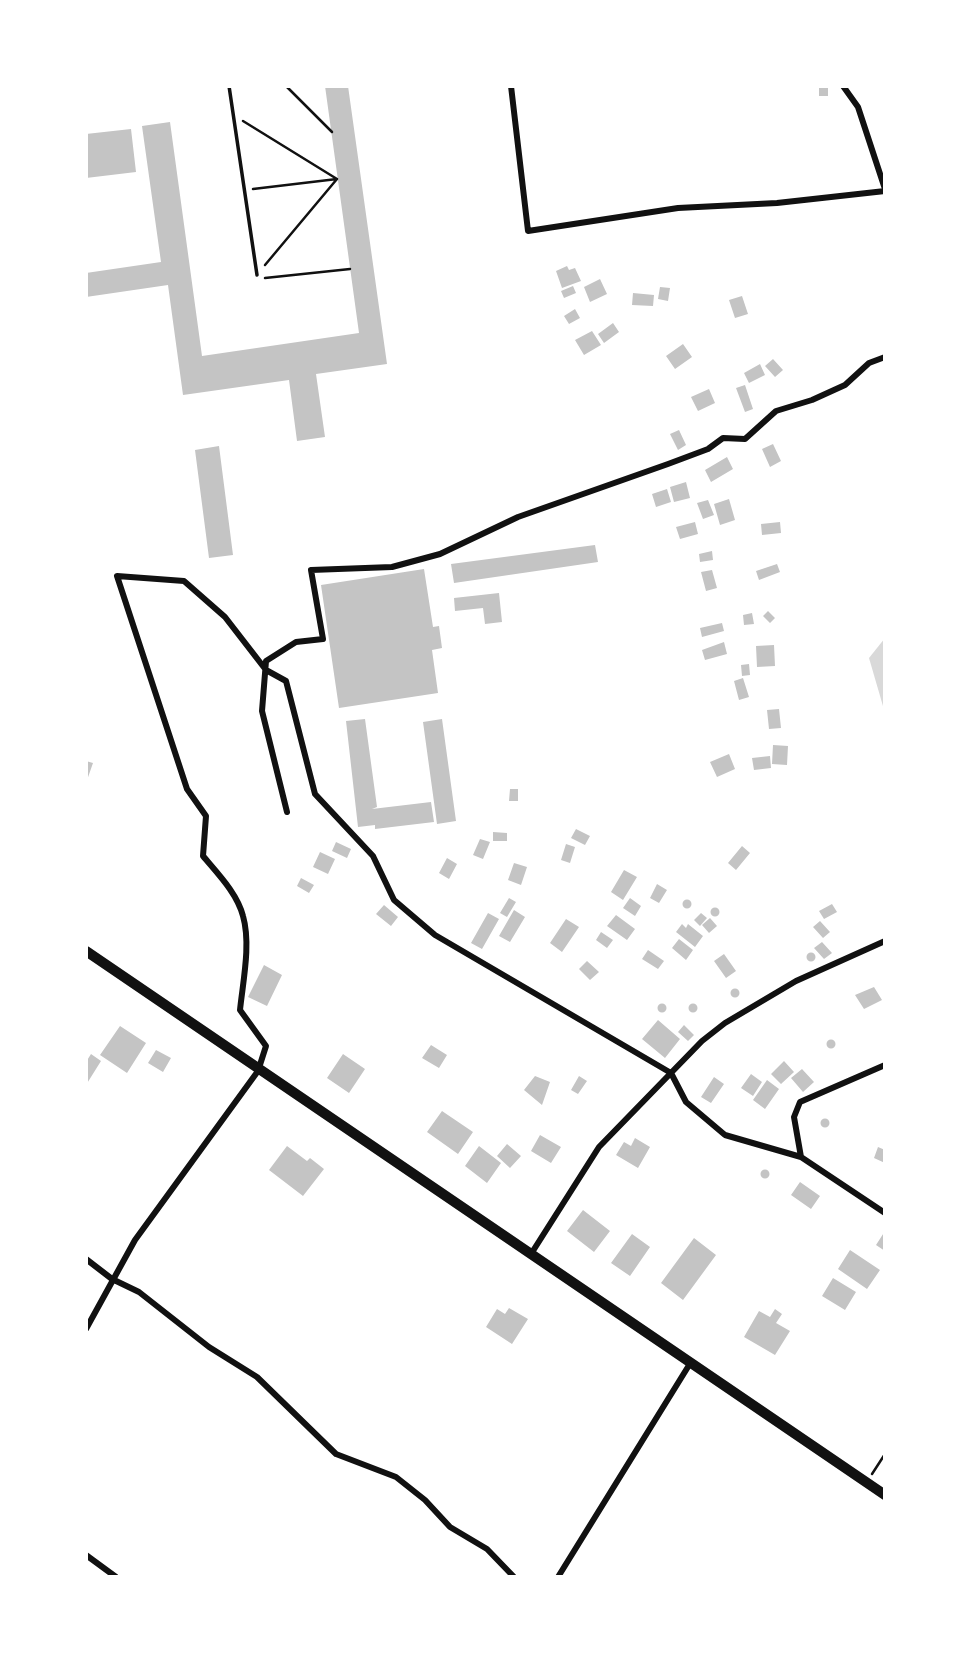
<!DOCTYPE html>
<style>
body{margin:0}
#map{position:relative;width:971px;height:1663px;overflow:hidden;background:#fff;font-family:"Playfair Display",serif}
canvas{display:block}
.frame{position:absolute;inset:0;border:88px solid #fff;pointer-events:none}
</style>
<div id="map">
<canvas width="971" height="1663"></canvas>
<div class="frame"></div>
</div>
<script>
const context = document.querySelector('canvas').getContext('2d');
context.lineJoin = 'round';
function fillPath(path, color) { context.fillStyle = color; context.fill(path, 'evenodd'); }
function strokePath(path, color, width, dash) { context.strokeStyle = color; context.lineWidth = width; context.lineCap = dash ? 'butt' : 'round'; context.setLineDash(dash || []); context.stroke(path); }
const water = new Path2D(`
 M885,638V713L869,658Z`);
const building = new Path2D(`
 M325,86H348L387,364L316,374L325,437L297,441L289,380L183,395L168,285L86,297V273L161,262L142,126L170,122L202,356L359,333Z
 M819,86H828V96H819Z
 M131,129L136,172L86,178V134Z
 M567,266L569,270L575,268L581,281L562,288L556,271Z
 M600,279L607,294L590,302L584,287Z
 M573,286L576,293L564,298L561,291Z
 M660,287L670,288L668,301L658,299Z
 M633,293L654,295L653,306L632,305Z
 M742,296L748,314L735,318L729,300Z
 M575,309L580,318L569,324L564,316Z
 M613,323L619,332L604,343L598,334Z
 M592,331L601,345L584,355L575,340Z
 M683,344L692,357L675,369L666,356Z
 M773,359L783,370L775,377L765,366Z
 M760,364L765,375L749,383L744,373Z
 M745,385L753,409L745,412L736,388Z
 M709,389L715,403L698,411L691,397Z
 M679,430L686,445L678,450L670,434Z
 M773,444L781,461L770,467L762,449Z
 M219,446L233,555L209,558L195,450Z
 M727,457L733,469L711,482L705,470Z
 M686,482L690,498L674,502L670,487Z
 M667,489L671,502L656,507L652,494Z
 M729,499L735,520L720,525L714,504Z
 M708,500L714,515L703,519L697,503Z
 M695,522L698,534L680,539L676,527Z
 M780,522L781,533L762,535L761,524Z
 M595,545L598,562L454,583L451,564Z
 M712,551L713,560L700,562L699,554Z
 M777,564L780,572L759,580L756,571Z
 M424,569L433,627L439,626L442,648L432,650L438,693L339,708L321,585Z
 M712,570L717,588L706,591L701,572Z
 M499,593L502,622L485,624L483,608L455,611L454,598Z
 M768,611L775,618L770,623L763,616Z
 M752,613L754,624L744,625L743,615Z
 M722,623L724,631L702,637L700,628Z
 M724,642L727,654L705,660L702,650Z
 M774,645L775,666L757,667L756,646Z
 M749,664L750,675L742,676L741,665Z
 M743,678L749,697L739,700L734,681Z
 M779,709L781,728L769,729L767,710Z
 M365,719L377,807L372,809L431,802L434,822L375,829V825L358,827L346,721Z
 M442,719L456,821L437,824L423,722Z
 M773,745L788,746L787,765L772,764Z
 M729,754L735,769L717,777L710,762Z
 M770,756L771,768L754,770L752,758Z
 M86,761L93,763L86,783Z
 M510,789H518V801H509Z
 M576,829L590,836L585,845L571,838Z
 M493,832L507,833V841H493Z
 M480,839L490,842L483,859L473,855Z
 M336,842L351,849L347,858L332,851Z
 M566,844L575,847L570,863L561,860Z
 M742,846L750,853L736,870L728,863Z
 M320,852L335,859L328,874L313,867Z
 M447,858L457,864L449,879L439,873Z
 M514,863L527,867L521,885L508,880Z
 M624,870L637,877L623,900L611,892Z
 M301,878L314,885L309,893L297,886Z
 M657,884L667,890L659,903L650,898Z
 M509,898L516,902L507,917L500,913Z
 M630,898L641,906L635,916L623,908Z
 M682.5 904a4.5 4.5 0 1 1 9 0a4.5 4.5 0 1 1-9 0Z
 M832,904L837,912L824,919L819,911Z
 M384,905L398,917L391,926L376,914Z
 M710.5 912a4.5 4.5 0 1 1 9 0a4.5 4.5 0 1 1-9 0Z
 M514,910L525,917L510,942L499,936Z
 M488,913L499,919L482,949L471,943Z
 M701,913L707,918L700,926L694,920Z
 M616,915L635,929L627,940L607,926Z
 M710,918L717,926L709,933L702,925Z
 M566,919L579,927L562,952L550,943Z
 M820,921L830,932L823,938L813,927Z
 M682,924L686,928L688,924L703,936L695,947L676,932Z
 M601,932L613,940L607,948L596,940Z
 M679,939L693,950L686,960L672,948Z
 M822,942L832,953L824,959L814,948Z
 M648,950L664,961L658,969L642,959Z
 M806.5 957a4.5 4.5 0 1 1 9 0a4.5 4.5 0 1 1-9 0Z
 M724,954L736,971L726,978L714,961Z
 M587,961L599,972L590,980L579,969Z
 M264,965L282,975L267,1006L248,997Z
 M874,987L882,1000L864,1009L855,995Z
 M730.5 993a4.5 4.5 0 1 1 9 0a4.5 4.5 0 1 1-9 0Z
 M688.5 1008a4.5 4.5 0 1 1 9 0a4.5 4.5 0 1 1-9 0Z
 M657.5 1008a4.5 4.5 0 1 1 9 0a4.5 4.5 0 1 1-9 0Z
 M658,1020L680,1039L665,1058L642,1039Z
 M684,1025L694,1035L688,1041L678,1032Z
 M120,1026L146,1043L127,1073L100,1055Z
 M826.5 1044a4.5 4.5 0 1 1 9 0a4.5 4.5 0 1 1-9 0Z
 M431,1045L447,1055L439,1068L422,1058Z
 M156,1050L171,1058L163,1072L148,1063Z
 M91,1054L101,1061L86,1085V1062Z
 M343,1054L365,1069L349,1093L327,1078Z
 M784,1061L794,1072L781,1084L771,1074Z
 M802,1069L814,1082L803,1092L791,1078Z
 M751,1074L762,1082L753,1096L741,1088Z
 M535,1076L550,1082L542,1105L524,1090Z
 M579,1076L587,1081L578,1094L571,1090Z
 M714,1077L724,1084L711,1103L701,1097Z
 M767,1080L779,1089L765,1109L753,1100Z
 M442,1111L473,1132L458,1154L427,1132Z
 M820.5 1123a4.5 4.5 0 1 1 9 0a4.5 4.5 0 1 1-9 0Z
 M540,1135L561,1147L551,1163L531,1151Z
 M635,1138L650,1147L638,1168L616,1155L624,1142L631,1146Z
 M507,1144L521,1156L510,1168L497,1156Z
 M287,1146L307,1161L310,1158L324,1169L303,1196L269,1170Z
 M479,1146L501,1163L487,1183L465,1166Z
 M878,1147L885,1150V1163L874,1158Z
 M760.5 1174a4.5 4.5 0 1 1 9 0a4.5 4.5 0 1 1-9 0Z
 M800,1182L820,1196L811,1209L791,1195Z
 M583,1210L610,1231L594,1252L567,1231Z
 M885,1231V1251L876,1245Z
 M632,1234L650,1247L630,1276L611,1263Z
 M694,1238L716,1255L683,1300L661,1283Z
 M850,1250L880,1270L867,1289L838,1269Z
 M833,1278L856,1292L845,1310L822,1296Z
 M509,1308L528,1319L512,1344L486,1327L497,1309L505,1314Z
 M775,1309L782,1314L776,1323L790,1331L775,1355L744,1337L759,1311L770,1317Z`);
const path = new Path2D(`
 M286,86L332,132
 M243,121L337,179
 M253,189L337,179
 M265,265L337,179
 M265,278L350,269
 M872,1474L885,1454`);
const service = new Path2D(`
 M229,86L257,275`);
const minor = new Path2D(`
 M511,86L528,231L678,208L777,203L885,191
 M843,86L858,107L885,189
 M287,812L262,711L266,661L296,642L323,639L311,570L392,567L440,554L518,517L668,464L708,449L723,438L745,439L776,411L812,400L845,385L869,363L885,357
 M801,1157L794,1117L800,1102L885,1065
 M531,1254L599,1147L702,1041L725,1023L796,981L885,941
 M86,1259L112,1279L139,1292L209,1347L257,1377L336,1454L396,1477L425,1500L450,1527L487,1549L514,1577
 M86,1329L135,1240L258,1071L266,1046L240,1010C243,981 251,944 243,916C237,893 218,874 203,856L206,816L187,789L117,576L184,581L225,617L266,670L286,681L315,794L373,856L394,900L435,935L671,1073L686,1102L725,1135L801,1157L885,1213
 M86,1555L116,1577
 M558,1577L691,1362`);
const primary = new Path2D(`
 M86,951L885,1495`);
fillPath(water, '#d9d9d9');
fillPath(building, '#c4c4c4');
strokePath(path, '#111', 2.5);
strokePath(service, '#111', 3.5);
strokePath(minor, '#111', 6);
strokePath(primary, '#111', 10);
</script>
